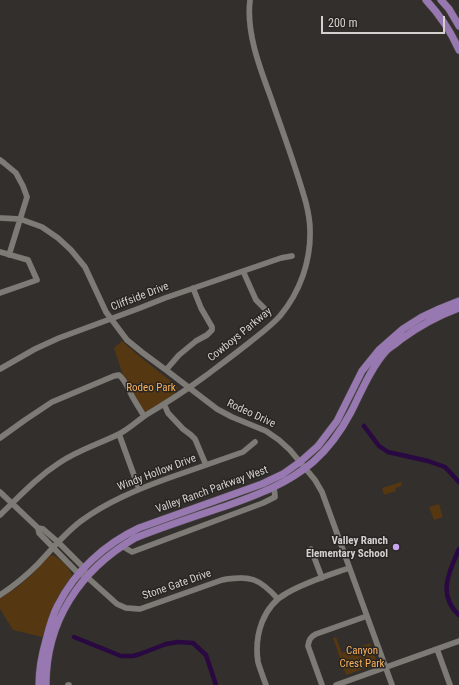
<!DOCTYPE html>
<style>
body{margin:0}
#map{position:relative;width:459px;height:685px;overflow:hidden;background:#322f2c;font-family:"Roboto Condensed",sans-serif}
canvas{display:block}
.scale{position:absolute;left:321px;top:16px;width:124px;height:18px;box-sizing:border-box;border:2px solid #d3d1cf;border-top:0;padding-left:5px;font-size:12px;line-height:14px;white-space:nowrap;color:#d3d1cf;-webkit-text-stroke:3px #282522;paint-order:stroke}
</style>
<div id="map">
<canvas width="459" height="685"></canvas>
<div class="scale">200 m</div>
</div>
<script>
const context = document.querySelector('canvas').getContext('2d');
context.lineJoin = 'round';
function fillPath(path, color) { context.fillStyle = color; context.fill(path, 'evenodd'); }
function strokePath(path, color, width, dash) { context.strokeStyle = color; context.lineWidth = width; context.lineCap = dash ? 'butt' : 'round'; context.setLineDash(dash || []); context.stroke(path); }
function write(font, color, halo, rows, align = 'center') {
  context.font = font + ' "Roboto Condensed",sans-serif'; context.lineWidth = 3; context.setLineDash([]); context.textBaseline = 'middle'; context.strokeStyle = halo; context.fillStyle = color; for (const [text, x, y, turn = 0] of rows) {
    context.save(); context.translate(x, y); context.rotate((+turn || 0) * Math.PI / 180); context.textAlign = isNaN(turn) ? turn : align; if (halo) context.strokeText(text, 0, 0); context.fillText(text, 0, 0); context.restore();
  }
}
const green = new Path2D(`
 M122,341L139,356L177,386V390L176,393L145,413L125,381L114,348Z
 M401,482L402,486L395,488L396,491L384,495L382,488Z
 M439,504L443,517L434,520L429,507Z
 M51,555C58,556 70,568 72,575L60,594L53,608L42,637L13,630L0,609V598L16,588L28,578L40,566L48,556Z
 M336,637L342,653L370,643L377,662V664L346,675L333,638Z`);
const canal = new Path2D(`
 M364,426L379,446L388,452L428,461L445,467L459,482
 M459,549C449,572 437,595 459,615
 M74,637L121,656H133L140,654L166,644L178,642L193,643L206,655L216,685`);
const minor = new Path2D(`
 M0,160L4,163L16,173L23,186L27,197L9,255
 M0,218L20,219L42,227L58,238L71,250L85,267L106,312L127,340L143,353L166,370L217,409L232,417L266,431L279,440L290,450L315,480L322,492L392,685
 M0,252L28,260L37,280L0,293
 M243,271L256,300L265,309
 M0,369L35,349L59,338L140,308L165,298L281,258L292,256
 M166,370L179,355L196,341L207,335L212,330V327L201,308L193,288
 M164,404L168,413L183,429L191,435L195,439L206,465
 M119,434L139,489
 M0,438L25,420L52,402L114,376L119,375C125,380 128,388 131,394C135,402 140,409 144,416
 M0,492L38,528L39,533L75,570L79,574L87,577L117,604L126,608L140,609L222,580C250,575 259,578 278,599
 M0,515C20,496 36,478 59,463C78,450 99,444 119,434C129,429 137,421 146,415C166,403 185,391 204,377C220,365 235,354 250,342C260,334 271,326 280,316C300,292 311,261 310,230C310,221 308,211 306,203C296,167 283,133 271,98C260,68 246,33 250,0
 M38,528L43,529L58,542L84,568L85,571
 M122,546L132,552L263,503L275,497L274,487
 M311,549L322,578
 M0,595C14,586 26,576 38,564C52,549 65,533 81,521C107,502 136,490 166,479C191,470 217,461 243,452L255,442
 M437,649L450,685
 M68,685H69
 M266,685C263,677 260,669 258,662C254,635 263,606 287,593C306,582 329,575 349,568
 M322,685L308,646C309,640 310,637 316,634L367,616
 M336,685L459,641`);
const major = new Path2D(`
 M426,0C440,15 451,32 459,50
 M441,0L449,9L459,26
 M39,685C39,670 42,654 46,640C49,628 52,616 58,605C75,571 105,544 139,528L262,484L283,474L300,462L318,446L337,421L362,371L379,350L403,329L422,317L439,309L459,301
 M46,685C46,621 80,570 135,538C165,526 196,516 226,506C257,495 287,484 313,462C329,448 341,431 351,412C361,392 371,368 386,351C390,347 396,344 400,340C419,326 437,316 459,308`);
const markers = [
 [396,547,4,"#c9a5ee"]
];
const streetNames = [
 ["Cliffside Drive",140,297,-21],
 ["Cowboys Parkway",240,335,-39],
 ["Rodeo Drive",251,414,25],
 ["Windy Hollow Drive",157,473,-21],
 ["Valley Ranch Parkway West",212,490,-20],
 ["Stone Gate Drive",177,585,-19]
];
const parkNames = [
 ["Rodeo Park",151,388],
 ["Canyon",362,651],
 ["Crest Park",362,664]
];
const poiNames = [
 ["Valley Ranch",388,541],
 ["Elementary School",388,554]
];
fillPath(green, '#553711');
strokePath(canal, '#2a0841', 4.5);
strokePath(minor, '#4e4b48', 6);
strokePath(major, '#4e4b48', 8);
strokePath(minor, '#7e7b77', 5.5);
strokePath(major, '#9878b1', 7);
for (const [x, y, r, color] of markers) { const dot = new Path2D(); dot.arc(x, y, r, 0, 2 * Math.PI); context.fillStyle = color; context.fill(dot); strokePath(dot, '#282522', 1.5); }
write('11px', '#d3d1cf', '#282522', streetNames);
write('11px', '#f8b15d', '#282522', parkNames);
write('bold 11px', '#d3d1cf', '#282522', poiNames, 'right');
</script>
